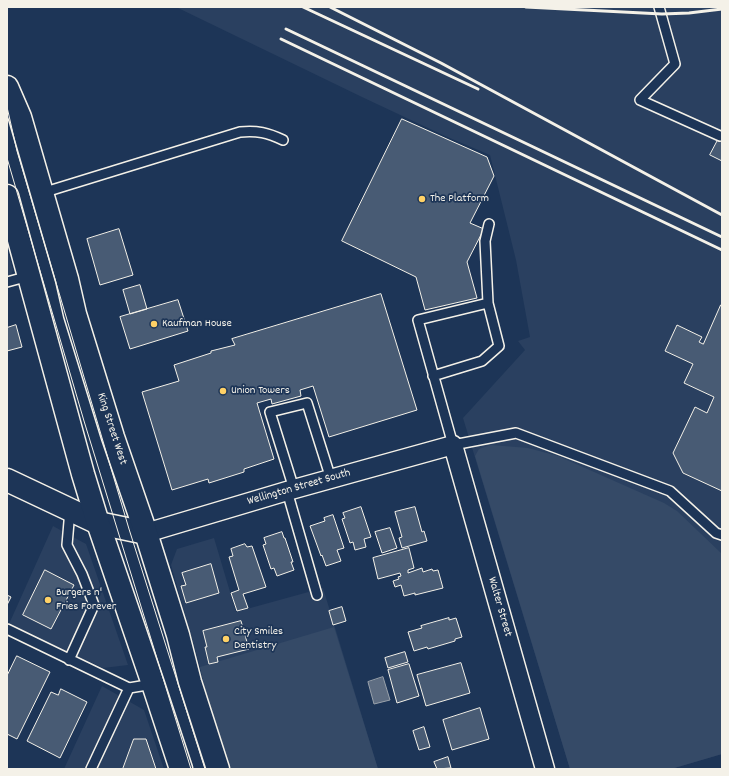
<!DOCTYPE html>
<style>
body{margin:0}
#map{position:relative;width:729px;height:776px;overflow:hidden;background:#1d3557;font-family:Dekko,sans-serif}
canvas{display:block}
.frame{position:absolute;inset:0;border:8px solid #f4f1e8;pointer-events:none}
</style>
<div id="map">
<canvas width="729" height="776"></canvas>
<div class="frame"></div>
</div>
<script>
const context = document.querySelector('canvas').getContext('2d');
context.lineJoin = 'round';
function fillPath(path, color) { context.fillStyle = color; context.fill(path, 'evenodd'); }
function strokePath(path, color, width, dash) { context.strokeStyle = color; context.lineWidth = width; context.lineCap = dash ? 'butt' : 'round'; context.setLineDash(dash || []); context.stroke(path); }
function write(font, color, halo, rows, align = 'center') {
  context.font = font + ' Dekko,sans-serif'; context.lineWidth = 3.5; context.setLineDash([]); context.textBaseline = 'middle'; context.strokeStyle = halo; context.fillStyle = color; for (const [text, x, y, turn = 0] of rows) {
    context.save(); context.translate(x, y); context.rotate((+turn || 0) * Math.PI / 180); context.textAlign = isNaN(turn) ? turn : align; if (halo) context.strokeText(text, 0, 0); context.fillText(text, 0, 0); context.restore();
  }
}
const built = new Path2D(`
 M176,7H722V754L671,769H570L463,418L525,350L518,341L530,337L516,260L490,155L445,136L362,97Z
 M7,249L13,270L10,277H7Z
 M53,526L86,544L128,665L103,668L9,624Z
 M214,538L236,612L323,588L378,769H229L205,690L200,667L171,565L177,549Z
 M102,686L144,710L164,769H64Z`);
const green = new Path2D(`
 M491,445L528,448L558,456L664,503L677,511L722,554V754L671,769H570L475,456L479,449Z
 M334,627L378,769H230L205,690L200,667Z`);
const water = new Path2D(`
 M383,677L390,700L374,704L368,682Z`);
const building = new Path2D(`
 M402,119L487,157L494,176L470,223L484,229L467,262L477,298L425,310L416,277L342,241Z
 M722,132V161L710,155Z
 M119,229L133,275L100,285L87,239Z
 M140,285L147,309L130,314L123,290Z
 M381,294L417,410L329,437L313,386L300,390L301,396L272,404L271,399L257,403L274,459L244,469V472L209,483L208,479L172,490L142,392L179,381L174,365L211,353V351L235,345L232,339Z
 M178,300L188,331L130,349L120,317Z
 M721,305H722V491L683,473L673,453L695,407L707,413L714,397L684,383L693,364L665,351L677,325L702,337L699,342L703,344Z
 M16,325L22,347L7,351V328Z
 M361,507L371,537L364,539L366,547L355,550L353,542L350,543L342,519L345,518L343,513Z
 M415,507L422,532L424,531L427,541L402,548L399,538L402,537L395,512Z
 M333,515L344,548L337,550L341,561L326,566L322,555L321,556L310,526L325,521L324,518Z
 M390,528L397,548L382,553L375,532Z
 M282,532L284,538H285L293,562H291L294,570L277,576L274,568L271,569L263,545L266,544L264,538Z
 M245,544L247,547L252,546L266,587L243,594L248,608L237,611L231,593L239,590L229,557L233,556L231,549Z
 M409,548L414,568L408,570V573L422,568L423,572L432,569L433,571L438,570L443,588L415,595V593L404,596L401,585L395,587L393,581L399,579L398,577L401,576L400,573L378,579L373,558Z
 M211,564L219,593L186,603L181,586L186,585L182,573Z
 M45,570L74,585L51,629L23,615Z
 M7,595L11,597L7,605Z
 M342,607L346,621L333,625L329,611Z
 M449,618V620L456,618L462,637L455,639V641L428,649L427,647L414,651L408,632L422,628L421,626Z
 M241,621L249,649L217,657L218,662L209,664L205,647H207L203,631Z
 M405,652L408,662L388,668L385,658Z
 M17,656L50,672L17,739L7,734V676Z
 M461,663L470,693L426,706L417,675Z
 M409,664L419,696L397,703L388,670Z
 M61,689L87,702L60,758L27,741L51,692L58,695Z
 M480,708L489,739L452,750L443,720Z
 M424,727L430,747L419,750L413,731Z
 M134,739H146L156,769H123Z
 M448,757L451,768L437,769L434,762Z`);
const service = new Path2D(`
 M659,7L675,64L640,100L720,136
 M42,193L240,132C257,130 268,133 283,140
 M7,282L29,276
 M488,303L485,241L489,224
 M433,376L482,361L499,346L488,303L418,320L453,445L516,433L670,491L716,533L722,535
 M294,489L270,412L307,403L331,479
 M287,491L317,595
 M7,629L129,688L153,684
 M69,660L94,605L82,574L67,545L70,510
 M91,769L129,688`);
const minor = new Path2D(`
 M146,533L287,491L453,445L545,769`);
const tertiary = new Path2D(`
 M7,480L98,523L146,533`);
const secondary = new Path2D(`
 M7,87L20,117L67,279L75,314L113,437L146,533L178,635L190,682L218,769
 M7,196L83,474L98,523L153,684L181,769`);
const tram = new Path2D(`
 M7,107L17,151L129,529L205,769
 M7,158L84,421L191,769`);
const rail = new Path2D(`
 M303,7L478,89
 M330,7L441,63L722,215
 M526,7L662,14L689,13L722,9
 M286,29L722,237
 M281,39L722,250`);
const markers = [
 [422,199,4,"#ffd166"],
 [154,324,4,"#ffd166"],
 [223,391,4,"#ffd166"],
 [48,600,4,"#ffd166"],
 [226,639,4,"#ffd166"]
];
const poiNames = [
 ["The Platform",430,199],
 ["Kaufman House",162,324],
 ["Union Towers",231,391],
 ["Burgers n'",56,593],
 ["Fries Forever",56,607],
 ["City Smiles",234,632],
 ["Dentistry",234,646]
];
const streetNames = [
 ["King Street West",111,429,72],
 ["Wellington Street South",299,488,-16],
 ["Walter Street",499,607,74]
];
fillPath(built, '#2a4060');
fillPath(green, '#354a67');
fillPath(water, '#5e6d82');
strokePath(water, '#9aa2ab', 1);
fillPath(building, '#485b74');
strokePath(building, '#f4f1e8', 1);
strokePath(service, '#f4f1e8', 12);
strokePath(minor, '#f4f1e8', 21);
strokePath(tertiary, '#f4f1e8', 25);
strokePath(secondary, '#f4f1e8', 25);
strokePath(service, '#1d3557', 9);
strokePath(minor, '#1d3557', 18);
strokePath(tertiary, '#1d3557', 22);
strokePath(secondary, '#1d3557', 22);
strokePath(tram, '#f4f1e8', 1);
strokePath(rail, '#f4f1e8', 3);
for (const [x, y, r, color] of markers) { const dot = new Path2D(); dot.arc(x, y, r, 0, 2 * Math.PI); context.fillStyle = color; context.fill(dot); strokePath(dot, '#1d3557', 1.5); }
write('12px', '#f4f1e8', '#1d3557', poiNames, 'left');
write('12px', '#f4f1e8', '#1d3557', streetNames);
</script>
